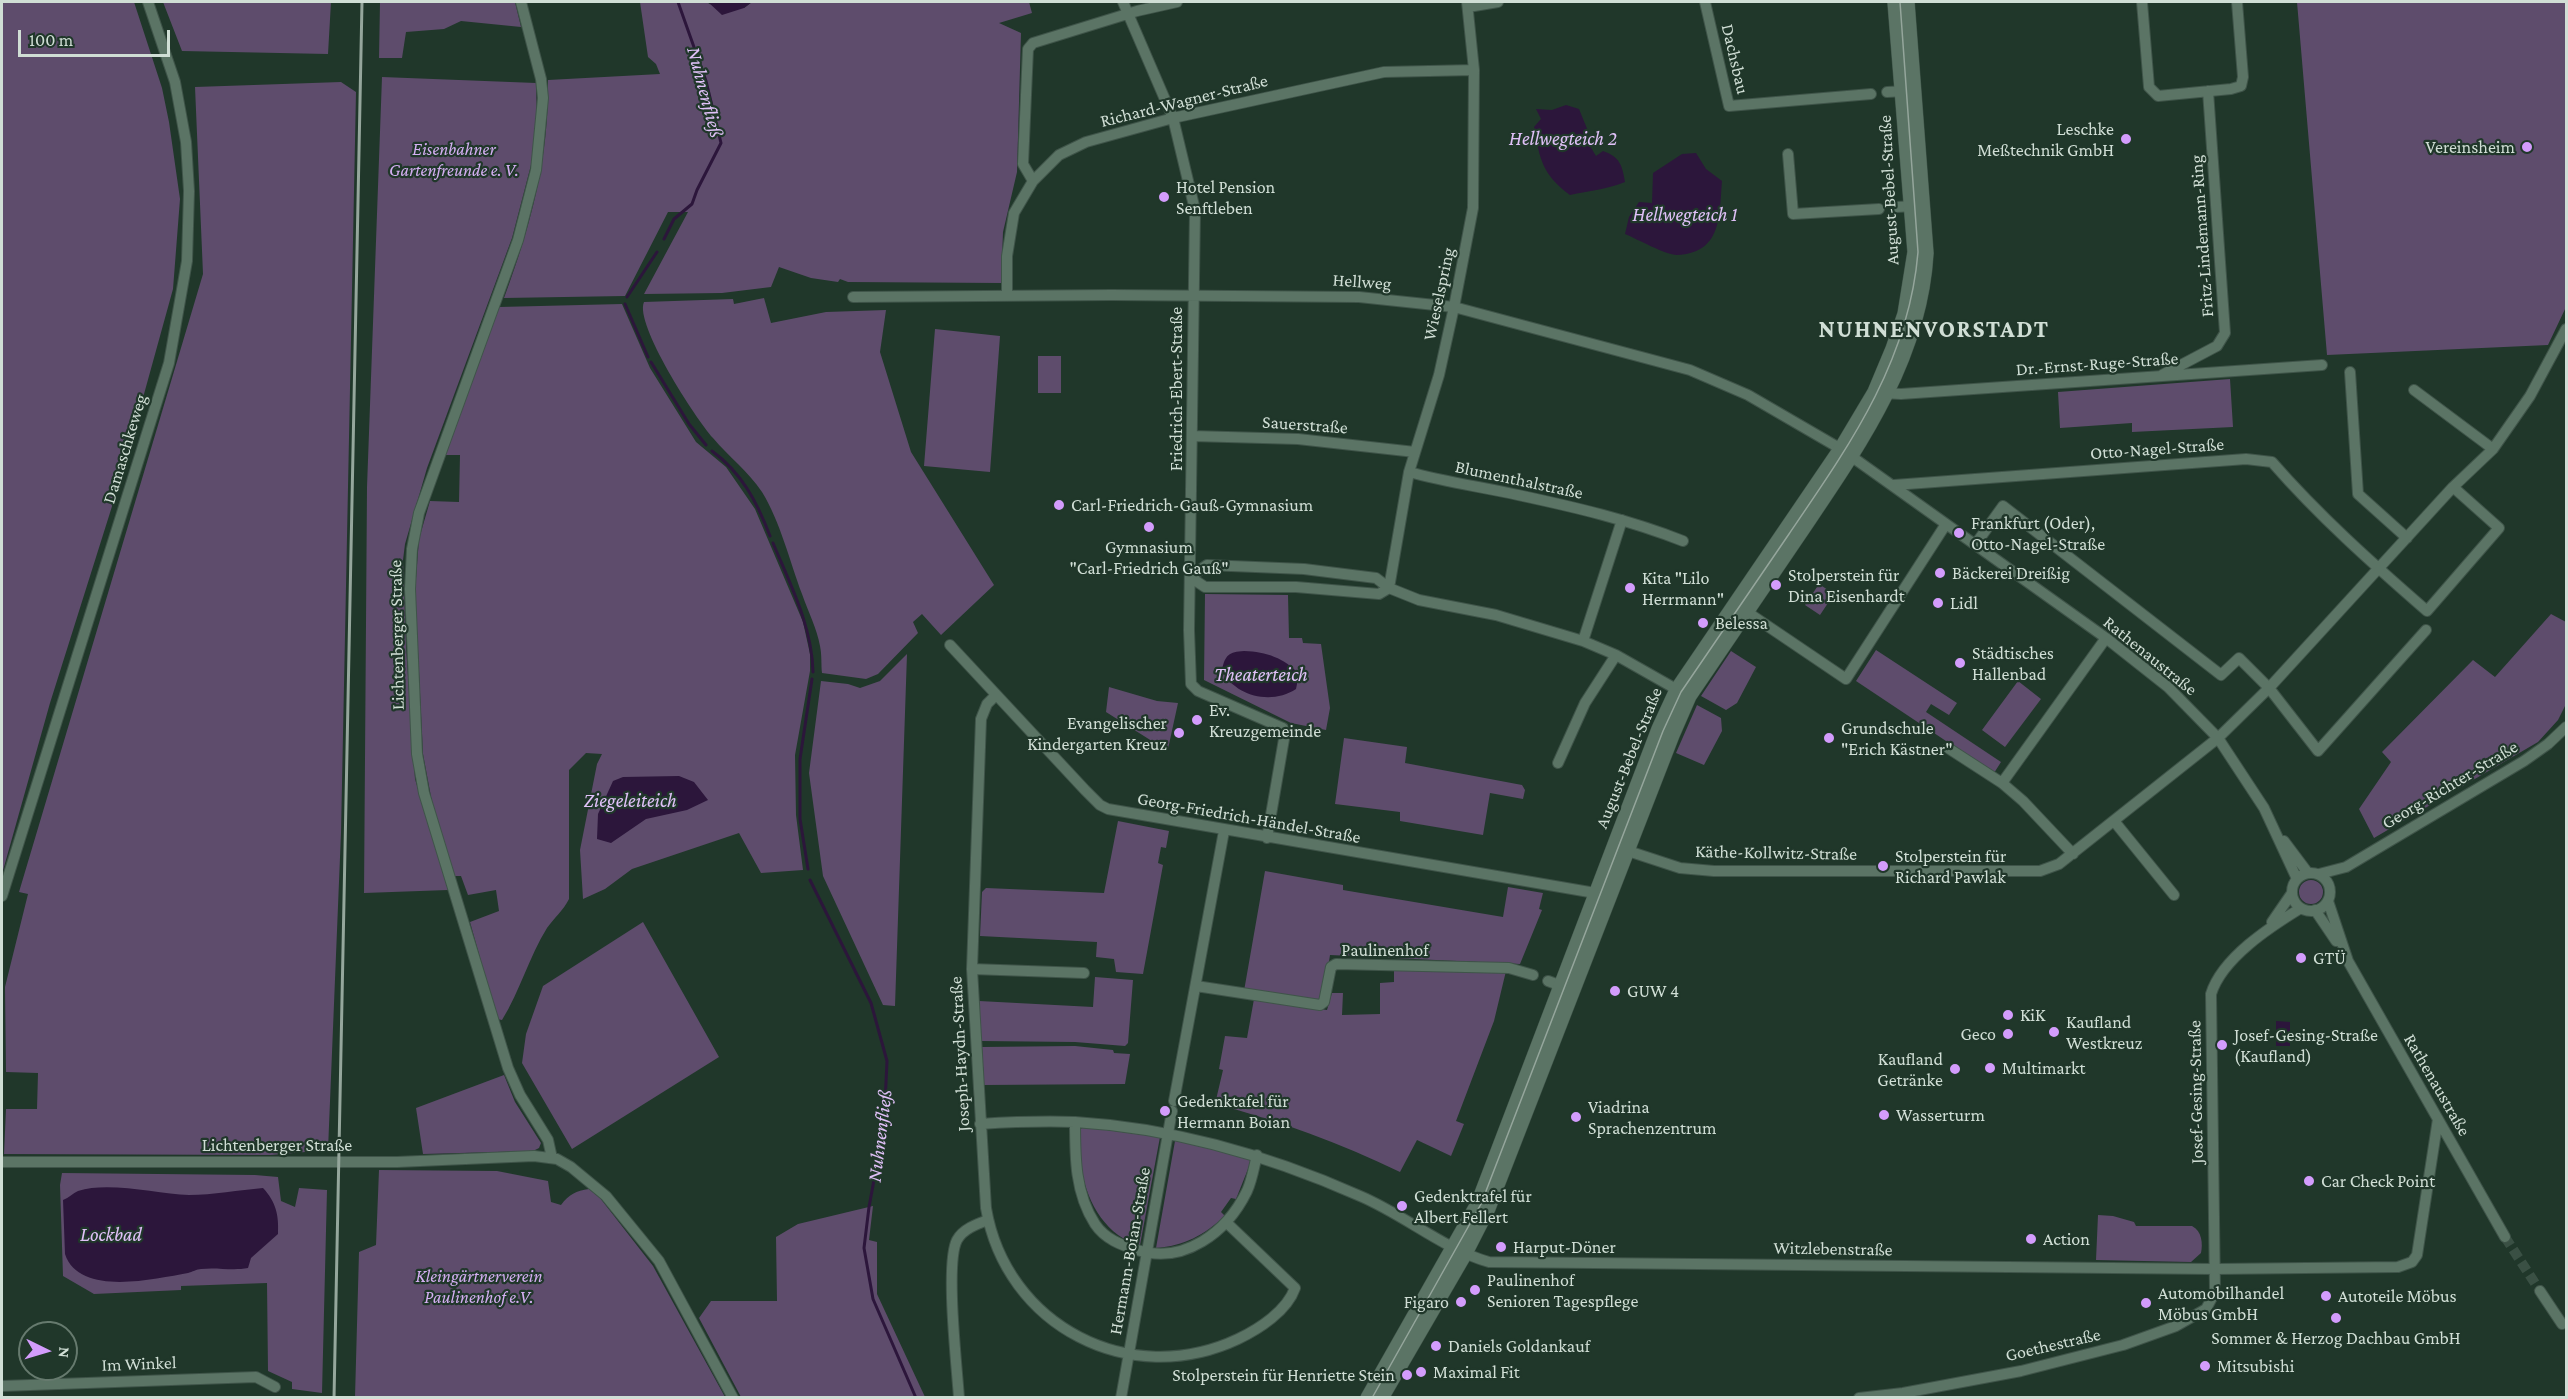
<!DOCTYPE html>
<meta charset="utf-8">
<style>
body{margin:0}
#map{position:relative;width:2568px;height:1399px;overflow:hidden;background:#20372a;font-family:"Crimson Pro",serif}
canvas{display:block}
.frame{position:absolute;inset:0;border:3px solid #d0ded5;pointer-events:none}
.north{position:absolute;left:18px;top:1321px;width:60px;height:60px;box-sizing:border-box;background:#20372a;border:2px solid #667a6e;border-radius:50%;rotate:95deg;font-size:16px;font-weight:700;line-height:24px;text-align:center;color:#d0ded5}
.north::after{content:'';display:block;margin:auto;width:21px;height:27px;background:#d39cfc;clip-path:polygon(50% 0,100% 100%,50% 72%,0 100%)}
.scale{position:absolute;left:18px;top:30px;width:152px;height:27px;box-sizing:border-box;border:3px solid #d0ded5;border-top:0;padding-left:8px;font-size:18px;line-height:21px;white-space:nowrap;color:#d0ded5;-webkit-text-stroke:4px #20372a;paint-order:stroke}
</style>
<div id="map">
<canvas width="2568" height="1399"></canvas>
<div class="frame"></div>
<div class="north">N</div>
<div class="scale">100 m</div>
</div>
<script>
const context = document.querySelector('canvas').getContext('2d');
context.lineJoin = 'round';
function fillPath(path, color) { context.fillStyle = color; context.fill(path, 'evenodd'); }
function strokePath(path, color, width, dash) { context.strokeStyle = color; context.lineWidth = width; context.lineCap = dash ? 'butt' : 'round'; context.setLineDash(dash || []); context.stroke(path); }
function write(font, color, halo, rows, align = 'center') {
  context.font = font + ' "Crimson Pro",serif'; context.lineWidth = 4.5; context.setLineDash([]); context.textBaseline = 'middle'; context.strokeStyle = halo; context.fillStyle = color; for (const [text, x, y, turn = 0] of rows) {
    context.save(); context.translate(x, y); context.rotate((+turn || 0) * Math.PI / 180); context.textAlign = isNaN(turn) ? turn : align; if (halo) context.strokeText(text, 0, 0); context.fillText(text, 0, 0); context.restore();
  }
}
const green = new Path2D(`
 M2,2H134L162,88L169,122L180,199L173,289L120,481L50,703L2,874Z
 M163,2H331L328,54L182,51Z
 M380,2H515L521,27L461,21L444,29L406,32L402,58H379Z
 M640,2H708L709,4L744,8L752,2H1029L1032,13L999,23L1021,33L1017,172L1003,232L1001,283L848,282L840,279L838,282L811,278L779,267L771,287L722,293L644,294L688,212H668L625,296L504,298C531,225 549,158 548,80L660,74L656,64L648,57Z
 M2297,2H2566V307L2548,345L2327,355Z
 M382,77L536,83L537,123L531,165L512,238L427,468L405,544L403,560L406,647L415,779L448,890L364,893L367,487Z
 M341,82L356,92L341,833L328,1150L271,1155L4,1154L6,1109H37L38,1073L6,1072L5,987L28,894L19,892L203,274L195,87Z
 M764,298L771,323L826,312L886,310L880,352L911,452L994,585L941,635L922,614L913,622L918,633L878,674L866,679L822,673C821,665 822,655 820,646C817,629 808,611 802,594C790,562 780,521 762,492C748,471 729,457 713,438C696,419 634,324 644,302L733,299L734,304Z
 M622,304L650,368L696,442L726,467L755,509L803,622L810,654V671L795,755L796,815L803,870L761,873L739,833L632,869L605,889L583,899L580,850L597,764L602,754L586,753L569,770V899C563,911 554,918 547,928C529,957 520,991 502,1020L497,1019L470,922L499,911L496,890L468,895L461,876H454L432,802L423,754L415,591L419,539L430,501L459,502L460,455H445L499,307Z
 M935,329L1000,336L990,472L924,466Z
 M1038,356H1061V393H1038Z
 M2230,379L2233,427L2132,432V423L2060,428L2058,392Z
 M1819,584L1834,594L1820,615L1805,605Z
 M1205,594L1288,595L1289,638H1302L1303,643L1321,644L1330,708L1326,730L1291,723L1204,680Z
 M2551,614L2566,622V704L2558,720L2538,742L2374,838L2359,809L2391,762L2382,752L2473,660L2495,677Z
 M1876,650L1957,703L1949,715L1931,704L1926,712L2001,762L1994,773L1856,681Z
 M1731,651L1756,667L1737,703L1726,710L1701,696Z
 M907,654L895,1006L883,1005L823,876L809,773L821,681L848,684L860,688L880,681Z
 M2018,681L2041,699L2005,747L1982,730Z
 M1109,687L1157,701L1178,703L1168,749L1166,750L1106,712Z
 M1697,705L1721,718L1722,731L1704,765L1676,753Z
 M1344,738L1407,747L1405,763L1522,785L1525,790L1523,799L1490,793L1483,835L1400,821V812L1335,804Z
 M1118,821L1169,831L1166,848L1161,847L1158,863L1163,865L1143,974L1116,972L1114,959L1096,957L1097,942L980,936L982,892L986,888L1104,893Z
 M1265,871L1343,885V890L1503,917L1508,887L1543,893L1539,909L1542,910L1520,964L1330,955L1323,1000L1319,1003L1244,991Z
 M2299 892a12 12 0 1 1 24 0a12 12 0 1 1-24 0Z
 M643,922L719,1057L572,1149L522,1063L526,1034L543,986Z
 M1394,969L1506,971L1494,1021L1456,1121L1464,1124L1451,1156L1417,1140L1400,1172C1340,1143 1280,1121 1215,1104L1223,1070L1219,1069L1225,1036L1247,1038L1254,999L1327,1010L1332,993H1343L1342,1015L1380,1014V983L1394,982Z
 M1095,977L1133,980L1128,1043L1125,1046L1075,1042L981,1041L979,1001L1093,1007Z
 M1075,1046L1113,1050L1114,1053L1130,1054L1125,1084L984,1085L982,1047Z
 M504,1075L515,1102L541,1143L539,1148L533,1151L423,1154L416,1108Z
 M1084,1127L1160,1137L1140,1245C1108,1238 1087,1203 1082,1171C1079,1158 1080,1143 1080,1129Z
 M1180,1140L1252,1159L1236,1199L1231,1198L1221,1212L1225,1216C1204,1235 1184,1246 1156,1248L1175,1141Z
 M379,1170L497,1171L548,1181L551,1202L561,1205C569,1194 576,1191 589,1189L600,1198L653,1266L725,1397H355L359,1252L376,1245Z
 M62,1173L255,1175L278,1177L281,1201L295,1207L299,1188L327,1190L322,1393L292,1389V1382L268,1371L267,1283L181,1286V1290L94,1294L63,1276L60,1185Z
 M873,1206L869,1240L877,1242V1294L925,1397H741L699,1318L711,1301H777L776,1237L798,1224Z
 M2098,1215L2113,1216L2134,1222L2136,1226H2192C2202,1231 2203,1244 2201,1253L2191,1262L2096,1260Z`);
const water = new Path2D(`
 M708,2H752L744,8L722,15Z
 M1566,105L1579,109L1590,136V146L1596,156L1603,151C1620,157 1622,165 1625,182C1607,189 1589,191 1570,195C1542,174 1540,160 1534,127L1541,119L1536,109L1552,110Z
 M1696,153L1706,169L1722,181C1719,214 1723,253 1677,255C1666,255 1637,239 1625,234L1629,217L1639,202L1652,203L1653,173L1682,154Z
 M1244,651C1267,652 1284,658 1299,674L1296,689C1272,705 1235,697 1222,670C1225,655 1229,652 1244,651Z
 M679,776L694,782L708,800L687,810L646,819L611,843L597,839L598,814L613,781L623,777Z
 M2276,1021L2290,1022V1046H2276Z
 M263,1188C276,1202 279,1215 278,1234L251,1258L248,1268C232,1271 217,1267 201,1269C197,1269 192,1272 188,1273C154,1279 79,1297 65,1254L63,1200C69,1198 73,1193 78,1191C109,1181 157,1194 189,1195C213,1195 239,1190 263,1188Z`);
const stream = new Path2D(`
 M664,239L674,219L692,204L697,190L721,143L706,81L678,2
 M627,297L657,252
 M625,304L648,357
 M651,362L689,424L706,445
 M712,451C742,473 757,502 770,536
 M773,543C790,584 812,626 813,672
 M808,869L800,819V759L812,679
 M810,880L871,1003L887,1061L884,1126L869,1207L864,1248L873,1299L916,1398`);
const streetTunnel = new Path2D(`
 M2505,1237L2540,1291`);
const street = new Path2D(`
 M521,2L541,79L543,98L536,170L518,240L419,513L412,549L410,589L417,754L424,793L508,1068L520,1095L548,1140L552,1158
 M1123,2L1173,118L1195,210L1189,630L1191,684L1198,691L1283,728L1284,739L1267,838
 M1705,2L1729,106L1871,94
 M2142,2L2149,87L2158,96L2231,89L2241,86L2243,77L2237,2
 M1468,7L1498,2
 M1887,92L1907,91
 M1788,154L1793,214L1879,209
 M1033,181L1023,164L1028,49L1033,43L1137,11L1177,2
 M1896,207L1916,206
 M1007,295V256L1014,213L1033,181L1059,155L1086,142L1173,118L1384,72L1474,70
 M853,297L1112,295L1359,297L1454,307L1690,370L1748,395L1841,449L2106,638L2168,687L2218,738L2264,808L2297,879
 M2350,372L2358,494L2407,538
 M2162,375L2217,346L2225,333L2208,91
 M2414,390L2493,449
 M1882,393L1901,394L2322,365
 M1192,436L1298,439L1415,452
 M1409,472C1445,482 1482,487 1518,495C1574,507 1630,520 1683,541
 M1894,485L2246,459L2272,462C2319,516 2373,564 2427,611L2499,528L2453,487
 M1975,545L2003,506L2221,675L2239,658L2269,688L2318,751L2426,630
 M1190,577L1207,565L1304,569L1376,578L1389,588L1419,600L1496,615L1583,641L1616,655L1683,693
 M1190,577L1205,587H1296L1379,594L1389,588
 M1389,588L1409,472L1439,375L1454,307L1473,208L1474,70L1467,2
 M1741,608L1846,679L1946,524
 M1583,641L1622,520
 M950,645L1085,790L1100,805L1108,809L1601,894
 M996,695L987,704L981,719L972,969L986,1208C1006,1326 1130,1390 1238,1339C1259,1329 1287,1311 1295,1288L1227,1223
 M1948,748L2002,783L2023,801L2073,854
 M1558,763L1585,703L1616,655
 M2002,783L2106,638
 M2114,821L2174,895
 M2284,841L2308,873
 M1622,849L1680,868L1714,871H2040L2059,864L2218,738L2269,688L2453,487L2493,449L2530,396L2566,329
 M2292 892a19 19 0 1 1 38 0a19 19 0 1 1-38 0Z
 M2319,874L2346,867L2524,761L2548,744L2566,727
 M2,896L169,363L187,261L189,191L186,142L175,82L148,2
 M2328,901L2348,961L2505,1237
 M2315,910L2336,941
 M2272,922L2292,893
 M972,969L1084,973
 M1548,981L1567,988
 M1196,986L1320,1005L1324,1002L1331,967L1336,964L1509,968L1533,975
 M1174,1101L1224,831
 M1075,1122C1075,1157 1075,1193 1095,1224C1105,1239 1121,1245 1137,1250C1184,1265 1227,1232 1247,1191C1252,1180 1254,1167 1257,1155
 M980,1124C1012,1122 1044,1121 1075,1122C1175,1128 1270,1156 1360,1196C1405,1215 1443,1249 1489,1262L2215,1269L2398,1267L2412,1262L2417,1255L2438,1119
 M2,1162H397L534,1156L557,1159L571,1167L606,1196L659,1261L733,1398
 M2540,1291L2562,1324
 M2,1386L256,1377L275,1387
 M959,1398C957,1367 945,1263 957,1240C963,1229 977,1224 988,1220
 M1121,1398L1172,1111
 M1859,1398L1903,1393L2021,1371L2123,1345L2176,1326L2206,1309L2215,1292L2211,994C2222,958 2270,927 2301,908`);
const secondary = new Path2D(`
 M1368,1398L1478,1204L1659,729L1677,690L1841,449L1875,392L1893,349L1905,314L1915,252L1895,2
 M1381,1398L1464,1255L1488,1208L1672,735L1689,696C1726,642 1762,588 1799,534C1857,448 1920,360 1926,253L1907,2`);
const tram = new Path2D(`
 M1372,1398L1481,1204L1663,731L1681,692C1717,640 1753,587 1789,534C1849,446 1909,362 1918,252L1900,2`);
const rail = new Path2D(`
 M334,1398L362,2`);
const markers = [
 [2126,139,6,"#d39cfc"],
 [2527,147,6,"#d39cfc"],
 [1164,197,6,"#d39cfc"],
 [1059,505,6,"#d39cfc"],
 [1149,527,6,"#d39cfc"],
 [1959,533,6,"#d39cfc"],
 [1940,573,6,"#d39cfc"],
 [1776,585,6,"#d39cfc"],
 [1630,588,6,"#d39cfc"],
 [1938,603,6,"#d39cfc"],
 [1703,623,6,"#d39cfc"],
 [1960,663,6,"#d39cfc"],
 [1197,720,6,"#d39cfc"],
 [1179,733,6,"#d39cfc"],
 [1829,738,6,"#d39cfc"],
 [1883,866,6,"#d39cfc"],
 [2301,958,6,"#d39cfc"],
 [1615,991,6,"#d39cfc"],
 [2008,1015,6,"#d39cfc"],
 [2054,1032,6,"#d39cfc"],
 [2008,1034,6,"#d39cfc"],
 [2222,1045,6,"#d39cfc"],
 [1990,1068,6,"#d39cfc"],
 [1955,1069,6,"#d39cfc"],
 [1165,1111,6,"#d39cfc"],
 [1884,1115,6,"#d39cfc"],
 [1576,1117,6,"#d39cfc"],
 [2309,1181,6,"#d39cfc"],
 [1402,1206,6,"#d39cfc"],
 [2031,1239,6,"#d39cfc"],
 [1501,1247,6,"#d39cfc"],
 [1475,1290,6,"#d39cfc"],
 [2326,1296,6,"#d39cfc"],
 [1461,1302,6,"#d39cfc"],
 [2146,1303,6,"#d39cfc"],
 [2336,1318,6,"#d39cfc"],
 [1436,1346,6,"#d39cfc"],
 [2205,1366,6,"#d39cfc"],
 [1421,1372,6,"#d39cfc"],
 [1407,1375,6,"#d39cfc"]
];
const streetNames = [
 ["Dachsbau",1735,59,77],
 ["Richard-Wagner-Straße",1184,101,-14],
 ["August-Bebel-Straße",1889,190,-93],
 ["Fritz-Lindemann-Ring",2202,236,-94],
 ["Hellweg",1362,282,4],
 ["Wieselspring",1439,294,-78],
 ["Dr.-Ernst-Ruge-Straße",2097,364,-4],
 ["Friedrich-Ebert-Straße",1176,389,-90],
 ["Sauerstraße",1305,425,4],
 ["Damaschkeweg",125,449,-73],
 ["Otto-Nagel-Straße",2157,449,-4],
 ["Blumenthalstraße",1519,480,12],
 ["Lichtenberger Straße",397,635,-91],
 ["Rathenaustraße",2150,656,39],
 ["August-Bebel-Straße",1629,758,-68],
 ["Georg-Richter-Straße",2450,785,-31],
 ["Georg-Friedrich-Händel-Straße",1249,818,10],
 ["Käthe-Kollwitz-Straße",1776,853,1],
 ["Paulinenhof",1385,950],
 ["Joseph-Haydn-Straße",960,1054,-93],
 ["Rathenaustraße",2437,1085,60],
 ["Josef-Gesing-Straße",2196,1092,-91],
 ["Lichtenberger Straße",277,1145],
 ["Witzlebenstraße",1833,1249,1],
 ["Hermann-Boian-Straße",1130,1251,-80],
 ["Goethestraße",2053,1345,-13],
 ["Im Winkel",139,1364,-2]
];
const poiNames = [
 ["Leschke",2114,129,"right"],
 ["Meßtechnik GmbH",2114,150,"right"],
 ["Vereinsheim",2515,147,"right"],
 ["Hotel Pension",1176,187],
 ["Senftleben",1176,208],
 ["Carl-Friedrich-Gauß-Gymnasium",1071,505],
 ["Frankfurt (Oder),",1971,523],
 ["Otto-Nagel-Straße",1971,544],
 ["Gymnasium",1149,547,"center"],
 ["\"Carl-Friedrich Gauß\"",1149,568,"center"],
 ["Bäckerei Dreißig",1952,573],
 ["Stolperstein für",1788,575],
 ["Dina Eisenhardt",1788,596],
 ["Kita \"Lilo",1642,578],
 ["Herrmann\"",1642,599],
 ["Lidl",1950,603],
 ["Belessa",1715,623],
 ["Städtisches",1972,653],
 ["Hallenbad",1972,674],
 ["Ev.",1209,710],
 ["Kreuzgemeinde",1209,731],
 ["Evangelischer",1167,723,"right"],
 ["Kindergarten Kreuz",1167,744,"right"],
 ["Grundschule",1841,728],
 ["\"Erich Kästner\"",1841,749],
 ["Stolperstein für",1895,856],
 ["Richard Pawlak",1895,877],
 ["GTÜ",2313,958],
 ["GUW 4",1627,991],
 ["KiK",2020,1015],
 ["Kaufland",2066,1022],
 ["Westkreuz",2066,1043],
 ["Geco",1996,1034,"right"],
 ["Josef-Gesing-Straße",2234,1035],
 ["(Kaufland)",2234,1056],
 ["Kaufland",1943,1059,"right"],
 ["Getränke",1943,1080,"right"],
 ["Multimarkt",2002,1068],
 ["Gedenktafel für",1177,1101],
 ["Hermann Boian",1177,1122],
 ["Viadrina",1588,1107],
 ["Sprachenzentrum",1588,1128],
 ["Wasserturm",1896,1115],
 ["Car Check Point",2321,1181],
 ["Gedenktrafel für",1414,1196],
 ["Albert Fellert",1414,1217],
 ["Action",2043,1239],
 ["Harput-Döner",1513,1247],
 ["Paulinenhof",1487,1280],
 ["Senioren Tagespflege",1487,1301],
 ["Automobilhandel",2158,1293],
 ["Möbus GmbH",2158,1314],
 ["Autoteile Möbus",2338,1296],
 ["Figaro",1449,1302,"right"],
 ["Sommer & Herzog Dachbau GmbH",2336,1338,"center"],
 ["Daniels Goldankauf",1448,1346],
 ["Mitsubishi",2217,1366],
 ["Maximal Fit",1433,1372],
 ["Stolperstein für Henriette Stein",1395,1375,"right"]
];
const parkNames = [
 ["Eisenbahner",454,149],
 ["Gartenfreunde e. V.",454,170],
 ["Kleingärtnerverein",479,1276],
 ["Paulinenhof e.V.",479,1297]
];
const waterNames = [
 ["Nuhnenfließ",705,92,75],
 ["Hellwegteich 2",1563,139],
 ["Hellwegteich 1",1685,215],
 ["Theaterteich",1261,675],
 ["Ziegeleiteich",630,801],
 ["Nuhnenfließ",880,1136,-83],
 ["Lockbad",111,1235]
];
const districtNames = [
 ["NUHNENVORSTADT",1934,330]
];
fillPath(green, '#5e4c6c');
fillPath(water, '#2c163b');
strokePath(stream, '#2c163b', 3);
strokePath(streetTunnel, '#3a5044', 10, [10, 5]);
strokePath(street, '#3f5449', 12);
strokePath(secondary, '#3f5449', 16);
strokePath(street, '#5b7465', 10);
strokePath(secondary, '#5b7465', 15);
strokePath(tram, '#95a69c', 1.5);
strokePath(rail, '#95a69c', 3);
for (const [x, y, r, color] of markers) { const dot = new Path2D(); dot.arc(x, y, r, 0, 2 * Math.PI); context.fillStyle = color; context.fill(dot); strokePath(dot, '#20372a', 2); }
write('18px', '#d0ded5', '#20372a', streetNames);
write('18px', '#d0ded5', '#20372a', poiNames, 'left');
write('italic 18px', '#d5aff3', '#20372a', parkNames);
write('italic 20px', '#e0c1f8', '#20372a', waterNames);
context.letterSpacing = '1.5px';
write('bold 24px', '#d0ded5', '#20372a', districtNames);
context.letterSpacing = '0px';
</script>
